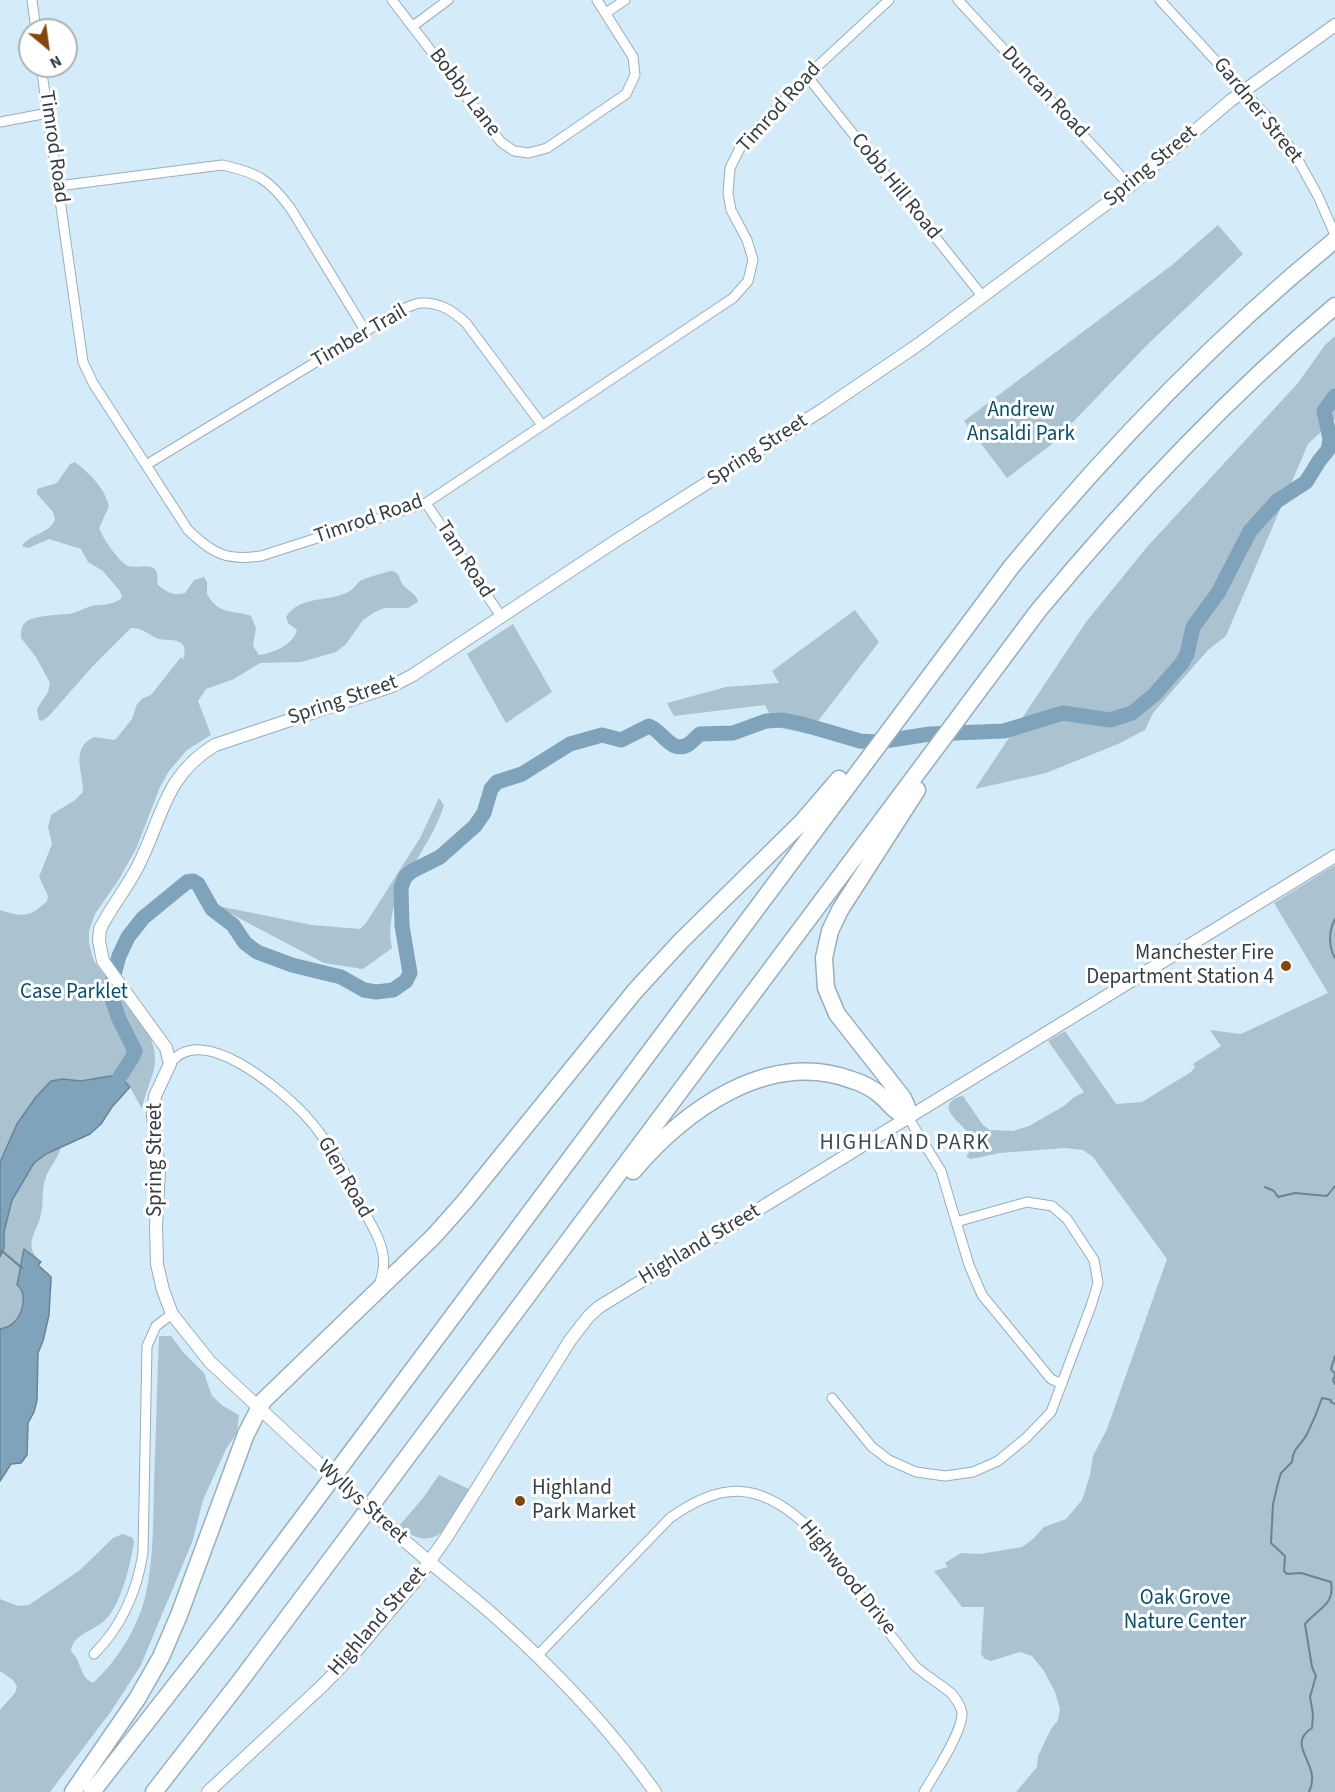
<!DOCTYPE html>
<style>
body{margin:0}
#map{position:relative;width:1335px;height:1792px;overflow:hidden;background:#d4ecfa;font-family:"Source Sans 3",sans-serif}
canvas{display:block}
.north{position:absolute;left:18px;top:18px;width:60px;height:60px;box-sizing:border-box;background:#fff;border:2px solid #aeb2b4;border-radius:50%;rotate:151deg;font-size:16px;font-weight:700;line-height:24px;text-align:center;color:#343e43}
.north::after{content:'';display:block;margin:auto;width:21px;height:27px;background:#85450c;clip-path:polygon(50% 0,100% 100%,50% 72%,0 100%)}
</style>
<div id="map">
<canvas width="1335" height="1792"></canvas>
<div class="north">N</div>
</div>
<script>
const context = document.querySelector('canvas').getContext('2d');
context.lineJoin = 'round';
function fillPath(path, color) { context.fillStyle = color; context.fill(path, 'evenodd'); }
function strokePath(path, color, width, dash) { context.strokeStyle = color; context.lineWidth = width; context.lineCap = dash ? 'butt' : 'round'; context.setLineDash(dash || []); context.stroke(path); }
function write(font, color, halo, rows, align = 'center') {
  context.font = font + ' "Source Sans 3",sans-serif'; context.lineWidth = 6; context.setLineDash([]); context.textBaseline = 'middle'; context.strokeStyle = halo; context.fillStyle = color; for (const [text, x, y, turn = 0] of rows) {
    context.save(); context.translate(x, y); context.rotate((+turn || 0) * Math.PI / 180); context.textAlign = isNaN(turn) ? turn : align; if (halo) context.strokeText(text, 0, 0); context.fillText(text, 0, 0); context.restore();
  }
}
const green = new Path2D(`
 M1218,225L1243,254L1146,346L1052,444L1007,478L964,421L1172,265Z
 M1335,336V419L1308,444L1226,636L1208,650L1153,713L1145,730L1118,744L1046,773L975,789L1086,622L1147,547L1298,383L1325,345Z
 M75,462C90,474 104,487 109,506L99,528C102,537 119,562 128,566C137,569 151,562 156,571C158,574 157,580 158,585C168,593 173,596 185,593L194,580L204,577L207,582V594C219,616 232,609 251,616L256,628L253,646L259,655C273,653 293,645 297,630L288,623L286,617C301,594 329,603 350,591C355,588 356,584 360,581C363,579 388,571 392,571C400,572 399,580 403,585C409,592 416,593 418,602L408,608H384L373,613L363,620L346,644L336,652L301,662L260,663L234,679L206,689L198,701L211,735L187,750L169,771L160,787L136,849L118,881L95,914L89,931V944L94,961L150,1037C163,1067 147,1081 142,1109L130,1087L118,1100L96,1129L90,1134L61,1147C58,1159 50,1166 46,1177C41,1190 44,1201 41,1214C38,1232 21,1244 41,1262L38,1265L49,1274L52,1280L49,1315L43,1341L38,1353L37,1400L34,1412L28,1423L27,1455L21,1463L11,1464L0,1481V910C22,917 30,918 47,901L48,896L39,877L52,844L48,827L51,815L75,800L83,792C84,773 69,749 94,737L115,740L132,719L137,704L143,698L151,695L181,657L183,660C184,655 186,650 183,645C178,638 167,641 159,639C148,635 144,628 131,628L92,667L49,716L42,721L39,720L37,709L48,692L50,683L36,657L21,638C21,632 21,625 27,621C37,615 57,615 69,614C77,613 84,608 91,606C102,604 114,606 122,597L120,591L103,571L88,562L81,549L49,539L28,548L22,546C31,533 49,534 55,520L53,512L37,494V489L57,483L70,464Z
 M855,610L879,642L808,734L776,727L765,705L674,716L667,703L726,687L779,683L772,671Z
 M513,624L552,692L506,723L467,654Z
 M439,798L444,805C428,857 382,890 392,948L363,969L324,963L220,908L223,907L312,925L360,929L366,923L420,838Z
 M1335,865V1792H1016L1037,1767L1038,1756L1051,1729L1058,1720L1060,1709L1055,1692L1044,1671L1032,1656L1020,1652L991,1661L985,1659L981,1654L984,1607H962L934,1571L948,1567L945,1563L961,1553L980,1554L1022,1547L1032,1540L1044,1527L1066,1519L1082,1500L1090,1475L1093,1456L1107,1429L1167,1259L1093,1157L1083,1150L1065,1148L1000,1153L971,1159L966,1157L972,1148C972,1129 957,1125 950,1112C945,1103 955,1097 963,1096L983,1125L990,1130L1013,1131L1029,1126L1064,1106L1073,1098L1084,1092L1048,1041L1065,1031L1116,1104L1142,1102L1191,1072L1195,1067L1193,1064L1221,1046L1210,1030L1241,1034L1328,993L1274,903Z
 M159,1336H171L183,1352L204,1373L212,1396L223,1406L239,1415L237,1433L226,1449L203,1500L193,1540L141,1665L112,1710L50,1792H0V1710L15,1693L17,1687L13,1680L0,1671V1599L18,1606L29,1605L80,1570L113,1538L123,1534L133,1538L134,1543C130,1565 121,1606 104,1621C93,1631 73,1634 71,1651C74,1655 78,1659 79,1664C83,1673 83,1678 93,1683C118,1660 139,1626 146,1593C154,1557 153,1519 154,1483C156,1434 157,1384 159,1336Z
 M439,1475L471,1490C451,1520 438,1559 399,1526L423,1498Z`);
const water = new Path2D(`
 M110,1076L123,1080L130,1087L112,1107L101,1124L90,1134L46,1154L34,1163L12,1200L4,1232V1248L0,1257V1162L17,1124L36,1097L51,1081L62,1079L81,1081Z
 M24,1249L41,1262L38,1265L51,1277L49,1315L43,1341L38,1353L37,1400L34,1412L28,1423L27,1455L21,1463L11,1464L0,1481V1329C5,1328 10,1327 13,1323C23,1315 28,1293 17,1285Z`);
const stream = new Path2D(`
 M1335,919C1329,930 1328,946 1335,958
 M1265,1187L1274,1191L1278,1197L1295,1193L1327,1196L1335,1186
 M2,1251L22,1268
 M1335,1356L1331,1369L1335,1374
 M1335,1375L1333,1380L1335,1384
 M1309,1792C1323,1764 1284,1746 1312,1728L1313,1714L1310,1697L1316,1676L1312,1667L1305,1624C1318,1608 1335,1606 1331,1582L1301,1573L1287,1574L1284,1571L1285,1556L1271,1543L1273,1504L1278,1483L1281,1473L1292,1462C1293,1447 1301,1446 1307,1434C1313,1422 1318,1410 1322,1398L1331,1400V1402L1335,1404`);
const river = new Path2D(`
 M119,1078L132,1058L135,1051L119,1019L111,996L112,982L119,956L128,937L143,918L187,882L193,881L198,884L212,909L233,925L245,943L257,952L292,965L341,977L364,990L376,992L393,990L406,981L410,973L402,926L401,888L405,877L412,871L440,857L475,826L484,813L491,789L497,782L522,774L570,744L602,735L621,740L649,726C663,731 671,755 689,744C693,741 696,737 700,734L733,733L766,721L783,720L802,724L860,741L878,742L930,734L1004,731L1063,713L1110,720L1132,713L1154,695L1182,663L1187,654L1193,627L1218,593L1250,531L1277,501L1306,482L1319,461L1328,450L1330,439L1324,411L1335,396`);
const street = new Path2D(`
 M32,0L36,30
 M392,0L501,142L514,151L529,153L547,148L626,94L635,75L633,57L597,0
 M958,0L1130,186
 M1160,0L1270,120L1293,151L1318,196L1335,235
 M606,13L625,0
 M413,26L448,0
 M41,66L83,362L93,383L188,530C213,554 227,561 261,556L426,503L733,298L748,281L753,260L747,240L731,210L728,193L730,168L741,146L807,76L889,0
 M807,76L983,297
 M0,122L48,113
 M58,186L222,165C258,173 269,179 291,209L366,332
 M146,465C214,424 282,383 349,342C365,332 405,304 421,303C440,302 453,311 466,323L542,425
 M426,503L502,618
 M170,1064C201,1020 281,1090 305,1115C331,1143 348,1178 365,1213C372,1226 381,1240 383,1255C385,1266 382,1276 379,1286
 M908,1117L941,1171L969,1265L982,1295L1051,1379L1062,1384
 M832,1398L872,1447L889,1460L916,1472L945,1476L973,1472L998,1461L1026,1438L1051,1412L1091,1306L1098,1283L1094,1260L1067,1219L1052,1206L1027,1202L956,1222
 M94,1654C122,1626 137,1591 143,1553L147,1346L156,1326L172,1314
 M537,1656L670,1518C720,1482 757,1481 804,1523L914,1665C926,1676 939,1683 951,1693C956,1699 961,1706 962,1713C963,1731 934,1775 924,1792`);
const secondary = new Path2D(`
 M315,1460L210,1362L172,1314L163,1290L157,1264L156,1226L159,1172L153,1116L155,1096L170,1064L166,1048L103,961L99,941L100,929C111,907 127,888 138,866C163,817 164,776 215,745L392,686L413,675L614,542L822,410L919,344L1130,186L1230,101L1335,25
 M389,1527C422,1557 457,1584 491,1613C552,1667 608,1725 655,1792
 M208,1792L322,1686L357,1650L417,1579L446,1538L571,1339L589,1316L599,1307L1335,856`);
const highway = new Path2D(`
 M633,1171C685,1110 768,1049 852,1080C862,1083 872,1088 880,1095C890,1103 895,1113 908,1117L907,1107L903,1098L837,1014L826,988L824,958L830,931L840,910L917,790
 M73,1792L137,1699L161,1657L179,1615L246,1434L263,1401L434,1236L465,1201L635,991L681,941L802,822L839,779
 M92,1792L224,1623L1012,566C1110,447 1216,337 1335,240
 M154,1792L241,1680L1038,611C1129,501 1226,398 1335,306`);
const secondaryBridge = new Path2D(`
 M315,1460L389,1527`);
const markers = [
 [1286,966,6,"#85450c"],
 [520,1501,6,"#85450c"]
];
const streetNames = [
 ["Bobby Lane",464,93,53],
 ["Duncan Road",1044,93,47],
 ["Timrod Road",780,108,-48],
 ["Gardner Street",1257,111,51],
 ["Timrod Road",53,147,82],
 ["Spring Street",1151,167,-40],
 ["Cobb Hill Road",895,187,51],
 ["Timber Trail",360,337,-30],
 ["Spring Street",758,451,-33],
 ["Timrod Road",369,520,-19],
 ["Tam Road",464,560,57],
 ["Spring Street",343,701,-19],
 ["Spring Street",156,1160,-90],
 ["Glen Road",344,1178,60],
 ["Highland Street",700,1245,-31],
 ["Wyllys Street",362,1503,42],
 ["Highwood Drive",847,1578,51],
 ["Highland Street",378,1622,-49]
];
const parkNames = [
 ["Andrew",1021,411],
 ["Ansaldi Park",1021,435],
 ["Case Parklet",74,993],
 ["Oak Grove",1185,1599],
 ["Nature Center",1185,1623]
];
const poiNames = [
 ["Manchester Fire",1274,954],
 ["Department Station 4",1274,978],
 ["Highland",532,1489,"left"],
 ["Park Market",532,1513,"left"]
];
const neighbourhoodNames = [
 ["HIGHLAND PARK",905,1144]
];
fillPath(green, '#abc2d0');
fillPath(water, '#7ea3ba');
strokePath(water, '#688596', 1.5);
strokePath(stream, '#688596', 2);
strokePath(river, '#7ea3ba', 15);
strokePath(street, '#97aebb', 11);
strokePath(secondary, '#97aebb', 14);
strokePath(highway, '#97aebb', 19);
strokePath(street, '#fff', 9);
strokePath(secondary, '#fff', 12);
strokePath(highway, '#fff', 16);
strokePath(secondaryBridge, '#97aebb', 14, []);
strokePath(secondaryBridge, '#fff', 12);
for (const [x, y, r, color] of markers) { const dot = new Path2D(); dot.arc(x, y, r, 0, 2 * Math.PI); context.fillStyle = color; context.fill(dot); strokePath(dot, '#fff', 2); }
write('21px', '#343e43', '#fff', streetNames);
write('21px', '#064f6e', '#fff', parkNames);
write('21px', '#343e43', '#fff', poiNames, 'right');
context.letterSpacing = '1.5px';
write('22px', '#384c57', '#fff', neighbourhoodNames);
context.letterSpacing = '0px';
</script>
